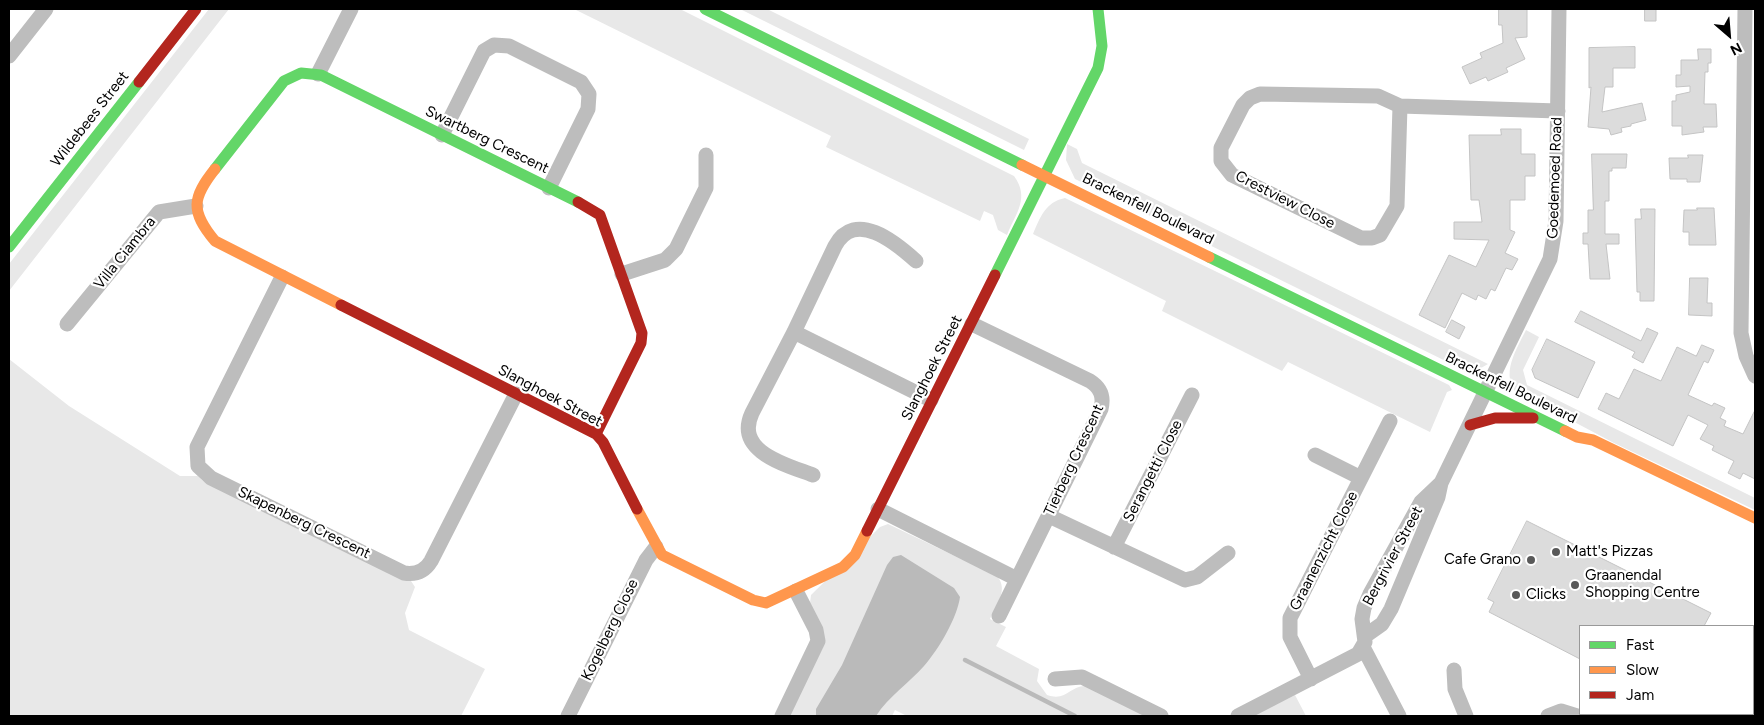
<!DOCTYPE html>
<style>
body{margin:0}
#map{position:relative;width:1764px;height:725px;overflow:hidden;background:#fff;font-family:Figtree,sans-serif}
canvas{display:block}
.frame{position:absolute;inset:0;border:10px solid #000;pointer-events:none}
.legend{position:absolute;left:1579px;top:625px;width:175px;height:90px;box-sizing:border-box;background:#fff;border:1px solid #999;margin:0;padding:6px 9px;list-style:none;font-size:15px;color:#000}
.legend li{display:flex;align-items:center;gap:10px;height:25px}
.legend b{width:25px;border:1px solid #999}
.north{position:absolute;left:1704px;top:10px;width:50px;height:50px;-webkit-text-stroke:4px #fff;paint-order:stroke;rotate:153deg;font-size:14px;font-weight:700;line-height:20px;text-align:center;color:#000}
.north::after{content:'';display:block;margin:auto;width:18px;height:22px;background:#000;clip-path:polygon(50% 0,100% 100%,50% 72%,0 100%)}
</style>
<div id="map">
<canvas width="1764" height="725"></canvas>
<div class="frame"></div>
<ul class="legend">
<li><b style="height:6px;background:#63d668"></b>Fast</li>
<li><b style="height:6px;background:#ff974d"></b>Slow</li>
<li><b style="height:6px;background:#b3261e"></b>Jam</li>
</ul>
<div class="north">N</div>
</div>
<script>
const context = document.querySelector('canvas').getContext('2d');
context.lineJoin = 'round';
function fillPath(path, color) { context.fillStyle = color; context.fill(path, 'evenodd'); }
function strokePath(path, color, width, dash) { context.strokeStyle = color; context.lineWidth = width; context.lineCap = dash ? 'butt' : 'round'; context.setLineDash(dash || []); context.stroke(path); }
function write(font, color, halo, rows, align = 'center') {
  context.font = font + ' Figtree,sans-serif'; context.lineWidth = 4.5; context.setLineDash([]); context.textBaseline = 'middle'; context.strokeStyle = halo; context.fillStyle = color; for (const [text, x, y, turn = 0] of rows) {
    context.save(); context.translate(x, y); context.rotate((+turn || 0) * Math.PI / 180); context.textAlign = isNaN(turn) ? turn : align; if (halo) context.strokeText(text, 0, 0); context.fillText(text, 0, 0); context.restore();
  }
}
const green = new Path2D(`
 M209,9H229L9,291V264Z
 M574,9H680L1014,176C1030,198 1016,213 1007,235L998,230L993,215L984,211L980,221L826,147L831,136Z
 M740,9H767L1029,139L1024,150Z
 M1067,144L1077,149L1082,163L1488,364L1481,368L1466,371L1075,179L1066,160Z
 M1065,198L1449,385L1452,390L1447,392L1430,432L1288,362L1282,371L1162,311L1166,301L1033,234C1040,218 1045,202 1065,198Z
 M1526,330L1539,337L1523,370L1527,385L1755,498V510L1614,443L1529,398L1524,400C1497,380 1514,354 1526,330Z
 M9,359L69,406L180,476H198L203,481L399,578L411,581L415,587L405,613L409,630L485,669L461,716H9Z
 M888,524L997,576C1009,590 996,605 990,619L1006,627L996,646L1039,669L1037,681L1047,695C1067,702 1070,685 1086,686L1146,716H907L895,710L892,716H789L823,647L810,603L811,595L880,527Z
 M1295,695L1306,716H1252Z`);
const water = new Path2D(`
 M901,555L954,588L960,597C957,618 939,649 924,666C908,684 889,696 876,716H816V709L842,665L887,565L893,557Z`);
const stream = new Path2D(`
 M965,660L1075,716`);
const building = new Path2D(`
 M1499,9H1527V37L1515,38L1525,59L1506,68L1508,72L1488,81L1486,77L1470,84L1462,67L1482,58L1480,53L1503,43L1502,25H1499Z
 M1645,9H1656V21H1645Z
 M1635,47V68H1613V87H1605L1602,112L1642,103L1646,120L1631,124V126L1621,128L1622,132L1611,135L1609,129L1588,127L1591,87L1589,88V48Z
 M1698,49H1711V63H1708V72H1705L1704,104H1716L1717,127H1703L1704,132L1682,135V126H1672V101H1676V95L1690,92V86L1676,87V75H1681V60H1698Z
 M1501,129H1521V154H1535V176H1525V200H1510V230L1515,232L1505,253L1518,259L1512,270L1506,268L1495,291L1491,289L1486,299L1478,295L1476,300L1462,293L1445,328L1419,315L1449,255L1476,267L1489,240L1454,239V222H1482L1479,200H1471L1469,135H1501Z
 M1592,154H1627L1626,168H1612V171H1609V201H1605V234H1619V244H1606L1610,279H1590L1588,244H1583V233H1588V210H1593Z
 M1688,155H1703L1700,182H1687V179H1670L1669,158H1688Z
 M1697,208H1714L1716,245H1689V232H1683L1684,210H1697Z
 M1641,209H1655L1654,301H1640V292H1637L1635,219H1641Z
 M1690,278H1708L1707,303H1712V316L1689,315Z
 M1581,311L1641,341L1647,328L1658,333L1643,363L1632,357L1635,352L1575,322Z
 M1452,320L1465,327L1459,339L1446,332Z
 M1547,339L1595,362L1578,398L1535,378L1532,370Z
 M1702,345L1714,350L1708,363L1704,361L1688,395L1712,406L1714,403L1725,408L1720,418L1726,421L1724,426L1743,434L1755,410V479L1743,473L1740,479L1728,473L1734,461L1712,450L1714,446L1700,439L1708,425L1688,415L1673,446L1598,409L1606,393L1619,399L1634,369L1661,381L1677,347L1696,356Z
 M1527,521L1711,613L1704,626H1580V659L1489,612L1494,602L1488,599Z`);
const street = new Path2D(`
 M1745,9L1741,333L1746,356L1755,376
 M9,56L46,9
 M318,74L351,9
 M1400,106L1397,206L1380,235L1372,238H1361L1232,175L1221,161V148L1243,105L1250,98L1260,94L1378,96L1400,106L1558,111
 M442,135L484,51L494,45L509,46L581,82L589,94L588,109L549,188
 M622,274L665,260L676,249L706,188V155
 M282,277L197,447L198,466L211,478L404,573C416,575 425,571 431,561L516,394
 M67,324L159,212L196,206
 M972,324L1090,381C1101,388 1104,397 1101,409L999,616
 M794,332L931,400
 M1315,455L1361,478
 M813,475C787,465 734,452 752,413L794,332L835,246C855,209 895,242 916,261
 M878,509L1017,579
 M1049,516L1185,580L1197,577L1228,553
 M1114,547L1192,395
 M1365,636L1382,624L1391,609L1438,497L1441,483L1550,259L1556,221L1559,9
 M1363,647L1399,716
 M1454,670L1455,689L1466,716
 M1055,679L1082,677L1161,716
 M1311,679L1290,637V618L1390,421
 M1753,682L1755,683
 M568,716L646,560L656,547
 M782,716L818,641L816,630L796,591
 M1238,716L1358,654L1365,642L1362,619L1364,608L1370,594L1421,502L1441,483
 M1548,716L1561,711L1577,716
 M1701,716L1702,714`);
const fast = new Path2D(`
 M705,9L1022,165
 M215,169L284,81L301,73L321,75L578,202
 M9,247L139,82
 M1209,257L1565,431
 M995,275L1098,68L1102,46L1098,9`);
const slow = new Path2D(`
 M1022,165L1209,257
 M215,169C192,198 190,211 215,241L341,305
 M1565,431L1577,437L1593,440L1755,518
 M637,509L662,555L753,600L766,603L843,567L855,555L867,531`);
const jam = new Path2D(`
 M139,82L196,9
 M578,202L600,215L642,333L641,343L596,434
 M341,305L596,434L603,442L637,509
 M1470,425L1495,418H1533
 M867,531L995,275`);
const markers = [
 [1556,552,5,"#595959"],
 [1531,560,5,"#595959"],
 [1575,585,5,"#595959"],
 [1516,595,5,"#595959"]
];
const streetNames = [
 ["Wildebees Street",90,119,-52],
 ["Swartberg Crescent",487,140,26],
 ["Goedemoed Road",1555,178,-88],
 ["Crestview Close",1285,200,27],
 ["Brackenfell Boulevard",1148,209,26],
 ["Villa Ciambra",125,253,-51],
 ["Slanghoek Street",932,368,-63],
 ["Brackenfell Boulevard",1511,388,26],
 ["Slanghoek Street",550,396,28],
 ["Tierberg Crescent",1074,460,-65],
 ["Serangetti Close",1153,471,-63],
 ["Skapenberg Crescent",304,523,26],
 ["Graanenzicht Close",1324,551,-63],
 ["Bergrivier Street",1393,556,-62],
 ["Kogelberg Close",610,630,-64]
];
const poiNames = [
 ["Matt's Pizzas",1566,552],
 ["Cafe Grano",1521,560,"right"],
 ["Graanendal",1585,576],
 ["Shopping Centre",1585,593],
 ["Clicks",1526,595]
];
fillPath(green, '#e8e8e8');
fillPath(water, '#bababa');
strokePath(stream, '#bababa', 4.5);
fillPath(building, '#dcdcdc');
strokePath(building, '#c4c4c4', 1);
strokePath(street, '#bdbdbd', 15);
strokePath(fast, '#63d668', 11);
strokePath(slow, '#ff974d', 11);
strokePath(jam, '#b3261e', 11);
for (const [x, y, r, color] of markers) { const dot = new Path2D(); dot.arc(x, y, r, 0, 2 * Math.PI); context.fillStyle = color; context.fill(dot); strokePath(dot, '#fff', 2); }
write('15px', '#000', '#fff', streetNames);
write('15px', '#000', '#fff', poiNames, 'left');
</script>
